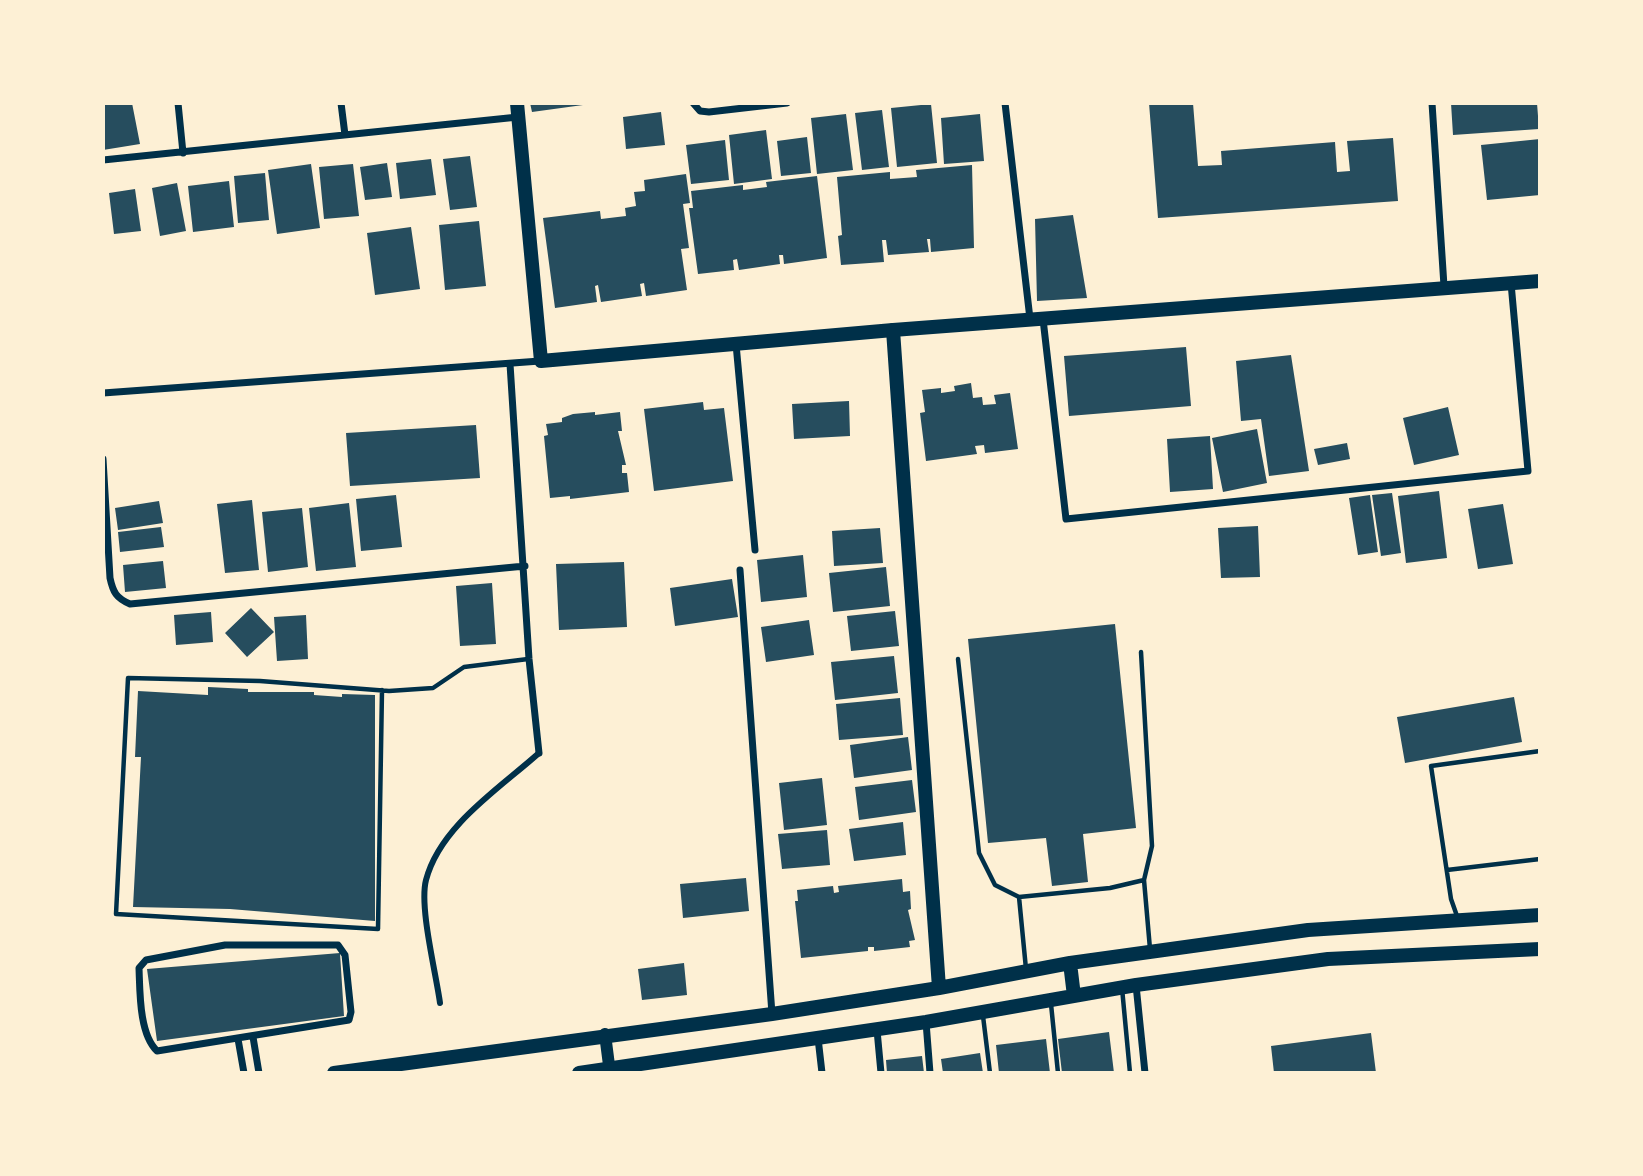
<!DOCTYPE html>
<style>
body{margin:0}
#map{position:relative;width:1643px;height:1176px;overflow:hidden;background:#fdf0d5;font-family:"Asap Condensed",sans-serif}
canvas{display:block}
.frame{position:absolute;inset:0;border:105px solid #fdf0d5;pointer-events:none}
</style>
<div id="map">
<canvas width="1643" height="1176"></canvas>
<div class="frame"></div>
</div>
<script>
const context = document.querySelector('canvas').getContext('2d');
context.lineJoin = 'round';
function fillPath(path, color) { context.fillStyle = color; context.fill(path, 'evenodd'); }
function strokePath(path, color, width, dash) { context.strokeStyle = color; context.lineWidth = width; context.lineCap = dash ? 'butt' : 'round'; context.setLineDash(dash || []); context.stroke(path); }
const building = new Path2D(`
 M103,103H132L140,144L103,150Z
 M530,103H583V105L532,112Z
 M1149,103H1193L1198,166L1222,165L1221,151L1335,142L1337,172L1350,171L1347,141L1393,138L1398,201L1158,218Z
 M1451,103H1537L1539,129L1453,135Z
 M931,104L937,163L897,167L891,108Z
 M882,110L889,167L862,170L855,113Z
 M661,112L665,145L626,149L623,117Z
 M846,114L853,170L817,174L811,118Z
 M980,114L984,161L944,164L941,118Z
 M766,130L772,179L734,184L729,135Z
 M807,137L811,173L781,176L777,141Z
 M1540,139V195L1487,200L1481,145Z
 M725,140L729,180L691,184L686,145Z
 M470,156L477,207L450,210L443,159Z
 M431,159L436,195L400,199L396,163Z
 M387,163L392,197L365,200L360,167Z
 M311,164L320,228L277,234L268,170Z
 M353,164L359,216L324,219L319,167Z
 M972,165L974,248L931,252L930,239H927L929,252L888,255L886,240H882L884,262L841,265L838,236L842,235L837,177L890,172V179L917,177L916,170Z
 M265,173L269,220L238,223L234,176Z
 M686,174L690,203L683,204L689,248L681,249L687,290L646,296L644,283L640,284L642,296L601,302L598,285L595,286L597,302L555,308L543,218L600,211L601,219L626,216L625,208L636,206L634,192L645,191L644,180Z
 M817,176L827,258L784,264L783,255H779L780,264L739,270L737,259L733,260L734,270L698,274L689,208H693L691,191L743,185V190L767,187L766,182Z
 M229,181L234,227L193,232L188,186Z
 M177,183L186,231L160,236L152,188Z
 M135,189L141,231L114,234L109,193Z
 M1073,215L1087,298L1037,301L1035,219Z
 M479,221L486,286L445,290L439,225Z
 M411,227L420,289L375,295L367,233Z
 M1186,347L1191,406L1069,416L1064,356Z
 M1291,355L1309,471L1269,476L1261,419L1241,421L1236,361Z
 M971,383L973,398L982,397L983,405L996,404L994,395L1010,393L1018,449L985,453L984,445L975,446L977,454L926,461L920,413L925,412L922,390L941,388V393L955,391L954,386Z
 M849,401L850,436L794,439L792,404Z
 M703,402L704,410L724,408L733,481L654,491L644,409Z
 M1448,407L1459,455L1414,465L1403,418Z
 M595,412V415L620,412L622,431H618L626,465H622V473H627L629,492L570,499V496L550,498L544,436L548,435L546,424L562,422V418L573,414Z
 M476,425L480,478L350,486L346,433Z
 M1257,429L1267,483L1223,492L1212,438Z
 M1210,436L1213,489L1170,492L1167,439Z
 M1347,443L1350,459L1318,465L1314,449Z
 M1439,491L1447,558L1406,563L1398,496Z
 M1392,493L1401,553L1381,556L1372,495Z
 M396,495L402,547L361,551L356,499Z
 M1370,495L1378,552L1358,555L1349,498Z
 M252,500L259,570L225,573L217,504Z
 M159,501L163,523L118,530L115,508Z
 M349,503L356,567L316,571L309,508Z
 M1503,504L1513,564L1478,569L1468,509Z
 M302,508L308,567L268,572L262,512Z
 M1258,526L1260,577L1221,578L1218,528Z
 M161,527L164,547L120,552L118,532Z
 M880,528L883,563L834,566L832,531Z
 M803,555L807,597L761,602L757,560Z
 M163,561L166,588L125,592L123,565Z
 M624,562L627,627L559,630L556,564Z
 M886,567L890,606L833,612L829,573Z
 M732,579L738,617L675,626L670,588Z
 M492,583L496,644L460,646L456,586Z
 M251,608L274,632L247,657L225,633Z
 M895,611L899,646L851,651L847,616Z
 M211,612L213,642L176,645L174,615Z
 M306,615L308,659L277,661L274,617Z
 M809,620L814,655L766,662L761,627Z
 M1115,624L1136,828L1083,834L1088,882L1052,886L1046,838L988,843L968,639Z
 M894,656L898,693L835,700L831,662Z
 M208,687L248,689V692H314V695L342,697V694L375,695V921L230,909L133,907L141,757H135L138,691L208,695Z
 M1514,697L1522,742L1405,763L1397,717Z
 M900,698L903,735L839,740L836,704Z
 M908,737L912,770L854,778L850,745Z
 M822,778L827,825L784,830L779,783Z
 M912,780L916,812L859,820L855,787Z
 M903,822L906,855L854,861L849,829Z
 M827,830L830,865L782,869L778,834Z
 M746,878L749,911L683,918L680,884Z
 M902,879L903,892L910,891L911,909L908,910L915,940L909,941L910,947L874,951V947H868V951L801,958L795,901H798L797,890L833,886L834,893L839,892L838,886Z
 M340,953L344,1016L157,1041L147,969Z
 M684,963L687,995L642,1000L638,969Z
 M1109,1032L1114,1073H1062L1058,1039Z
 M1371,1033L1376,1073H1274L1271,1046Z
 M1046,1039L1050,1073H999L996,1045Z
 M980,1053L983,1073H943L941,1059Z
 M922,1056L924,1073H887L886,1060Z`);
const service = new Path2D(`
 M958,659L979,853L995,885L1019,897L1110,888L1144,880L1152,846L1141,652
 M382,690L378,929L116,914L128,678L260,681L389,691L433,688L464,667L528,659
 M1447,870L1540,859
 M1144,880L1150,949
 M1019,897L1026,969
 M1457,916L1451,899L1431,766L1540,751
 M1122,988L1130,1073
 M1051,1004L1058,1073
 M983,1016L990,1073`);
const pedestrian = new Path2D(`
 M440,1003C436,973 419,907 426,880C440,826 500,788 539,753`);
const minor = new Path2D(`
 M178,103L183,153
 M341,103L345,135
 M693,103L700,111L709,112L787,103
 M1005,103L1030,319
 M1432,103L1444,286
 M103,160L518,117
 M1043,319L1066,519L1528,471L1511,283
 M736,344L755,550
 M510,364L529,659L539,753
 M103,393L540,361
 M103,459L110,578C113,592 116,598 130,604L525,566
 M740,570L772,1014
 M225,945H338L345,955L351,1012L349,1020L157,1051C139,1034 140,991 139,968L146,960Z
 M1136,985L1145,1073
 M926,1022L930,1073
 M877,1030L881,1073
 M253,1037L259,1073
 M818,1038L822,1073
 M238,1039L244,1073`);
const tertiary = new Path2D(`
 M605,1034L610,1073`);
const secondary = new Path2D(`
 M517,103L541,361L893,330`);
const primary = new Path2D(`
 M1070,963L1074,996
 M939,988L893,330L1540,281
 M334,1073L772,1014L939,988L1070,963L1308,930L1540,915
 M579,1073L926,1022L1136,985L1328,959L1540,949`);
fillPath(building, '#264d5e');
strokePath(service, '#003049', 4.5);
strokePath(pedestrian, '#003049', 6);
strokePath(minor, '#003049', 7);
strokePath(tertiary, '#003049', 12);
strokePath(secondary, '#003049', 14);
strokePath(primary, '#003049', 14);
</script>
